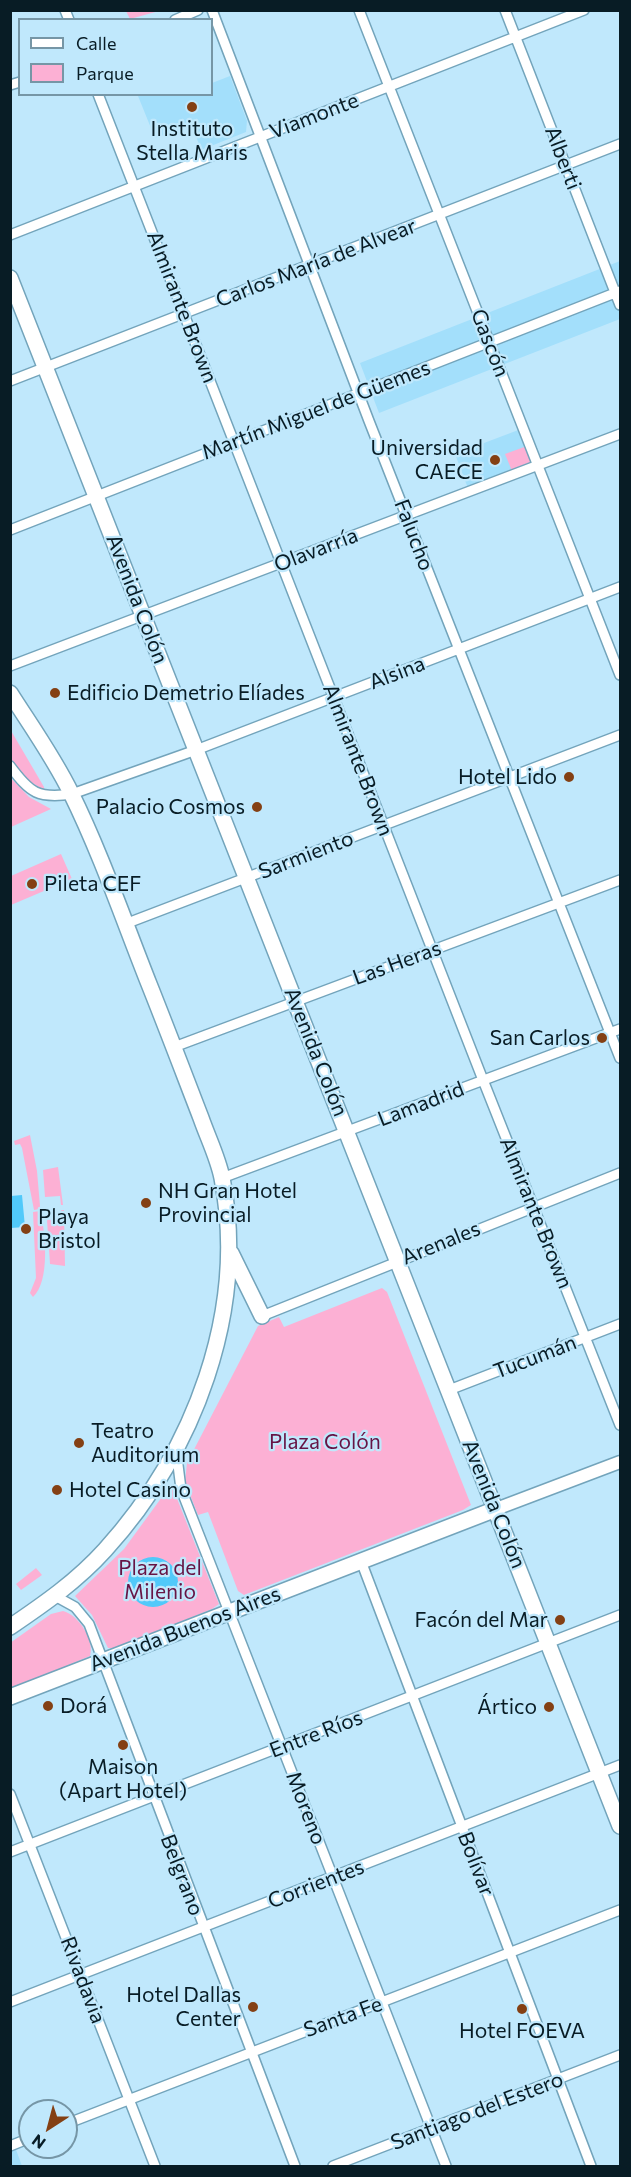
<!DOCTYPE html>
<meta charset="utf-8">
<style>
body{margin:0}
#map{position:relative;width:631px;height:2177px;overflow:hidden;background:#c0e8fc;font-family:Commissioner,sans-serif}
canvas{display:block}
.frame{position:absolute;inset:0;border:12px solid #081c25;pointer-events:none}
.legend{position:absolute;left:18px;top:18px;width:195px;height:78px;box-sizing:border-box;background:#c0e8fc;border:2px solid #7696a6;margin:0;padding:8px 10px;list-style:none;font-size:18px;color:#081c25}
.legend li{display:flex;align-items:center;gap:12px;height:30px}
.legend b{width:30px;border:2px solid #7696a6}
.north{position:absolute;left:18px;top:2099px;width:60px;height:60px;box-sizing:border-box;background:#c0e8fc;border:2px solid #7696a6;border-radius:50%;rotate:216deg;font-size:16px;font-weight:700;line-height:24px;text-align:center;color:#081c25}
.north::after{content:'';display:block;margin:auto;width:21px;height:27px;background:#844014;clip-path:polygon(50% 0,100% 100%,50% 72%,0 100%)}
</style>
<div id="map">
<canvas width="631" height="2177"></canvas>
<div class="frame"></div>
<ul class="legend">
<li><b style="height:8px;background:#fff"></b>Calle</li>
<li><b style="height:16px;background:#fcb0d4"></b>Parque</li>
</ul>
<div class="north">N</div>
</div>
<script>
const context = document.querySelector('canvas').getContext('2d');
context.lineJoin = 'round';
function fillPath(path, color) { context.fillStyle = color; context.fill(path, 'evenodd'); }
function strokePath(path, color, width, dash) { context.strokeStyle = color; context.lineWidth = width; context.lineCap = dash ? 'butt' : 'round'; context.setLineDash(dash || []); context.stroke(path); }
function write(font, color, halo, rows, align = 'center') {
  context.font = font + ' Commissioner,sans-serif'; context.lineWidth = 4.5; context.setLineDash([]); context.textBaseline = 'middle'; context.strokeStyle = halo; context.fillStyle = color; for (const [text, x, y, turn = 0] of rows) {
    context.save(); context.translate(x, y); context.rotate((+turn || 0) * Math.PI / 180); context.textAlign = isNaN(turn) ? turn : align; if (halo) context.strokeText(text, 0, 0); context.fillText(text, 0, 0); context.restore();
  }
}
const built = new Path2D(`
 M230,76L247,121L246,132L201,150L192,125L155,138L138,96L212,94V83Z
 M620,261V319L379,413L360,363Z
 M521,429L535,466L469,491L455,454Z
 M11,2136L22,2166H11Z`);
const green = new Path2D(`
 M126,11H159L130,19Z
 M527,446L535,466L512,471L505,454Z
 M10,729L44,787V790L27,780L11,759Z
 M10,777L29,797L51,809L11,827Z
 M61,854L72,879L11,905V876Z
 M30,1135L37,1171L40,1206V1209L34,1210L22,1148L20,1144L15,1145L14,1141Z
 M58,1167L63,1205H61L60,1196L45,1197L43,1170Z
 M61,1210H64L65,1266L50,1264L47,1220L62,1219Z
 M40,1211C46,1232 50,1282 33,1297L30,1293L36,1278L33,1212Z
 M382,1288L387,1292L471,1505L463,1510L244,1595L238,1591L208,1512L198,1515L185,1482L187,1463L258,1326L279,1317L284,1327Z
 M170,1486L174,1491L219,1604L212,1609L115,1648H108L92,1615L75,1596L124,1549Z
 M36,1568L42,1575L21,1590L16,1584Z
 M63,1611C79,1615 95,1641 90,1656L11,1689L10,1643L51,1614Z`);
const water = new Path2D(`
 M22,1195L25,1227L11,1228V1196Z
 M128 1582a25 25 0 1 1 50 0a25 25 0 1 1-50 0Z`);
const minor = new Path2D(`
 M65,10L69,20
 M212,10L369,421L620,1058
 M359,10L620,675
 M505,10L620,305
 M175,20L198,10
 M10,85L20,82
 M98,94L483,1080L620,1425
 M10,235L584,10
 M10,381L620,144
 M10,530L620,291
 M10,666L620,434
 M10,766C30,793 38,799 72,794L196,750L620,587
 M125,924L620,735
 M174,1047L620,880
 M222,1178L620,1029
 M262,1316L620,1173
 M449,1390L620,1324
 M176,1449L181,1489L446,2166
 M361,1561L591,2166
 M55,1596L75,1607L89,1624L295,2166
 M10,1794L155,2166
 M10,1852L620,1615
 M10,2002L620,1765
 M66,2124L620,1910
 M10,2146L30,2138
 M333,2166L620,2055`);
const tertiary = new Path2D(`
 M496,1509L620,1462`);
const primary = new Path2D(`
 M10,278L620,1826
 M10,693C31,726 54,758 71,793C101,854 124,921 149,984C167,1029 184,1074 201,1118C208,1138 218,1158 222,1178C248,1311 194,1452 105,1550C77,1581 44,1604 10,1627
 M231,1253L262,1316
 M10,1697L496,1509`);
const markers = [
 [192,107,6,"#844014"],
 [495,460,6,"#844014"],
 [55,693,6,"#844014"],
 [569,777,6,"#844014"],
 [257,807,6,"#844014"],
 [32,884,6,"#844014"],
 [602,1038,6,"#844014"],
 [146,1203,6,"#844014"],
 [26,1229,6,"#844014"],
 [79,1443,6,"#844014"],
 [57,1490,6,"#844014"],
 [560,1620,6,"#844014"],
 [48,1706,6,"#844014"],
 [549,1707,6,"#844014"],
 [123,1745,6,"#844014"],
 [253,2007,6,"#844014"],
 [522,2009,6,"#844014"]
];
const streetNames = [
 ["Viamonte",314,116,-21],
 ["Alberti",563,158,69],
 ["Carlos María de Alvear",316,263,-21],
 ["Almirante Brown",182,307,69],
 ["Gascón",490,343,69],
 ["Martín Miguel de Güemes",316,410,-21],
 ["Falucho",414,535,69],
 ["Olavarría",316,550,-21],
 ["Avenida Colón",137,599,69],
 ["Alsina",397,673,-21],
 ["Almirante Brown",358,760,69],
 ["Sarmiento",306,855,-21],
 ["Las Heras",397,963,-20],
 ["Avenida Colón",316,1052,68],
 ["Lamadrid",421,1104,-21],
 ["Almirante Brown",536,1213,68],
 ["Arenales",441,1243,-22],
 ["Tucumán",535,1357,-21],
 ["Avenida Colón",494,1504,68],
 ["Avenida Buenos Aires",185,1629,-21],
 ["Entre Ríos",316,1734,-21],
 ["Moreno",306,1808,69],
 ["Bolívar",476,1864,69],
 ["Belgrano",182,1875,69],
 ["Corrientes",316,1884,-21],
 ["Rivadavia",83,1980,69],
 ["Santa Fe",343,2017,-20],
 ["Santiago del Estero",477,2111,-21]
];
const poiNames = [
 ["Instituto",192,129,"center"],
 ["Stella Maris",192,153,"center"],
 ["Universidad",483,448],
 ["CAECE",483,472],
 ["Edificio Demetrio Elíades",67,693,"left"],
 ["Hotel Lido",557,777],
 ["Palacio Cosmos",245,807],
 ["Pileta CEF",44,884,"left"],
 ["San Carlos",590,1038],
 ["NH Gran Hotel",158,1191,"left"],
 ["Provincial",158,1215,"left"],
 ["Playa",38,1217,"left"],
 ["Bristol",38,1241,"left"],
 ["Teatro",91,1431,"left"],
 ["Auditorium",91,1455,"left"],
 ["Hotel Casino",69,1490,"left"],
 ["Facón del Mar",548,1620],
 ["Dorá",60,1706,"left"],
 ["Ártico",537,1707],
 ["Maison",123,1767,"center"],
 ["(Apart Hotel)",123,1791,"center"],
 ["Hotel Dallas",241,1995],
 ["Center",241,2019],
 ["Hotel FOEVA",522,2031,"center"]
];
const parkNames = [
 ["Plaza Colón",325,1442],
 ["Plaza del",160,1568],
 ["Milenio",160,1592]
];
fillPath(built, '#a3dffb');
fillPath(green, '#fcb0d4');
fillPath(water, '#51c9fa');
strokePath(minor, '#73a4bb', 12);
strokePath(tertiary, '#73a4bb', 15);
strokePath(primary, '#73a4bb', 18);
strokePath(minor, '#fff', 9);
strokePath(tertiary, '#fff', 12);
strokePath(primary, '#fff', 15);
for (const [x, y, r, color] of markers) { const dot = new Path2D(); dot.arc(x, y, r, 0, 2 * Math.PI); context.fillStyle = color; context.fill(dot); strokePath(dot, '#c0e8fc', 2); }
write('21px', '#081c25', '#c0e8fc', streetNames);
write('21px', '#081c25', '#c0e8fc', poiNames, 'right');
write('21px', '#661445', '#c0e8fc', parkNames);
</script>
